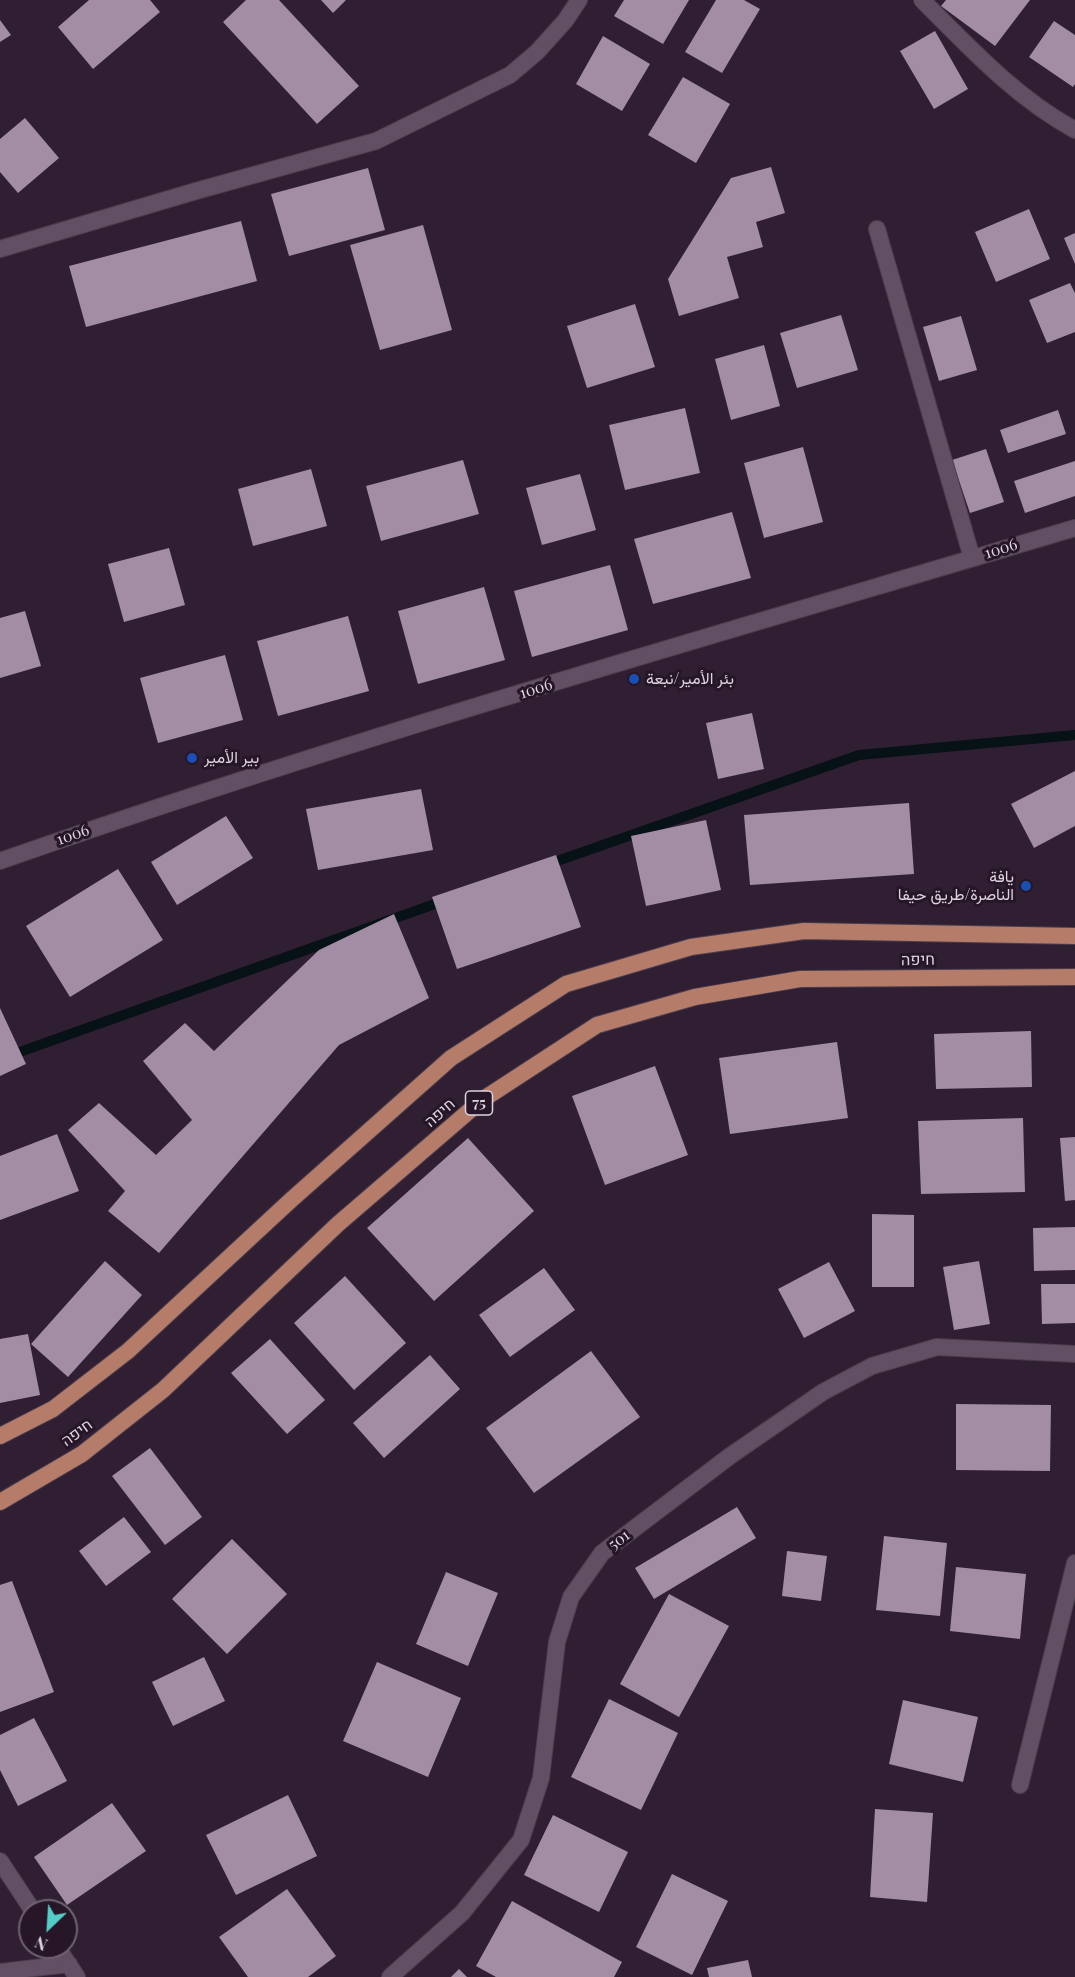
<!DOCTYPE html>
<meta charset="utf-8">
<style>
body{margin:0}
#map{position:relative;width:1075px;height:1977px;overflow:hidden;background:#301f32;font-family:"Playfair Display",serif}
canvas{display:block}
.north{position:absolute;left:18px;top:1899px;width:60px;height:60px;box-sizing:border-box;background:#261628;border:2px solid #706271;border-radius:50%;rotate:205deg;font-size:16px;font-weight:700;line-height:24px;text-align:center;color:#ded3df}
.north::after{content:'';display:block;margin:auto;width:21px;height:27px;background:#54cdc8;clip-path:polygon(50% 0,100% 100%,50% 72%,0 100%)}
</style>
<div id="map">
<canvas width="1075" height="1977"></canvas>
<div class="north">N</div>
</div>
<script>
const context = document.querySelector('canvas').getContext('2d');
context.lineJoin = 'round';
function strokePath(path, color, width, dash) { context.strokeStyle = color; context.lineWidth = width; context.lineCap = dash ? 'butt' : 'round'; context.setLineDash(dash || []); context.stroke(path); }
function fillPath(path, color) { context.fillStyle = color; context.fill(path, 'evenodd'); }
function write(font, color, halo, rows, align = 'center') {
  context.font = font + ' "Playfair Display",Vazirmatn,Heebo,serif'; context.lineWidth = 6; context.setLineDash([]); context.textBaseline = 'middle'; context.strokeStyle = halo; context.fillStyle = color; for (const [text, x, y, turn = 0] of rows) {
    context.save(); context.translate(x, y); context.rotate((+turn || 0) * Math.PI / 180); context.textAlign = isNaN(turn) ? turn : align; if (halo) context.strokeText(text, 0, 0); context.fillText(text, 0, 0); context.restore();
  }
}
const stream = new Path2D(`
 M546,865L859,755L1075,735
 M0,1059L446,900`);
const building = new Path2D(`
 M89,0H150L160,12L93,69L58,27Z
 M246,0H279L359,86L317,124L223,22Z
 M321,0H346L333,13Z
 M624,0H689L663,44L614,16Z
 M716,0H744L760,9L722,73L685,52Z
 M946,0H1030L995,46L941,6Z
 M0,20L11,35L0,42Z
 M1054,21L1075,35V84L1073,87L1029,57Z
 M935,31L968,89L934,109L900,51Z
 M603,36L650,64L622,111L576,84Z
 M683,77L730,104L696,163L648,135Z
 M25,118L59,158L18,193L0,172V139Z
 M771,167L785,213L756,222L763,247L727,257L739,298L679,316L668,279L731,178Z
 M368,168L385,230L289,256L271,194Z
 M1029,209L1050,259L996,282L975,232Z
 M241,221L257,281L86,327L69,266Z
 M423,225L452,330L380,350L350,245Z
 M1075,233V264L1064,238Z
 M1070,283L1075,293V332L1047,343L1029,300Z
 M635,304L655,367L587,388L567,326Z
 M841,315L858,370L797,388L780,333Z
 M961,316L977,370L939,381L923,327Z
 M764,345L780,406L731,420L715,359Z
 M685,408L700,473L625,490L609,425Z
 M1058,410L1066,434L1008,453L1000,430Z
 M803,447L823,522L764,538L744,463Z
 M986,449L1004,502L970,513L952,460Z
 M463,460L479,514L381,541L366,486Z
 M1075,461V496L1025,513L1014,481Z
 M311,469L327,526L253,546L238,489Z
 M580,474L596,530L542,545L526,488Z
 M732,512L751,578L653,604L634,539Z
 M169,548L185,605L124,622L108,564Z
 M610,565L628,630L532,657L514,591Z
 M484,587L505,660L418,684L398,611Z
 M25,611L41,666L0,678V618Z
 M348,616L369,691L278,716L257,641Z
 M225,655L243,720L158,743L140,678Z
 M752,713L764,769L718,779L706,723Z
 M1075,771V826L1034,848L1011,804Z
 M421,789L433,850L318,870L306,809Z
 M909,803L914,874L750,885L744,815Z
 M226,816L253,858L177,905L151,862Z
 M706,820L721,890L646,906L631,836Z
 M556,855L581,927L457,969L432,897Z
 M118,869L163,940L70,997L26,926Z
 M394,914L429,998L339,1045L159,1253L108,1211L125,1191L68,1130L99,1103L156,1155L192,1120L143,1061L185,1023L214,1051L319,950Z
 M0,1008L26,1064L0,1076Z
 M1031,1031L1032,1087L936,1089L934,1034Z
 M837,1042L848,1118L730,1134L719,1058Z
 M655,1066L688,1155L605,1185L572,1096Z
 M1023,1118L1025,1192L921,1194L918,1121Z
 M57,1134L79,1191L0,1220V1156Z
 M1075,1137V1200L1065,1201L1060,1138Z
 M468,1138L534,1211L434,1301L367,1228Z
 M872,1214L914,1215V1287H872Z
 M1075,1227V1270L1034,1271L1033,1228Z
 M105,1261L142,1295L68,1377L31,1344Z
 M979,1261L990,1324L954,1330L943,1267Z
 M829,1262L855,1311L804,1338L778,1289Z
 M544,1268L575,1310L510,1357L479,1315Z
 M345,1276L406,1343L354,1390L294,1323Z
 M1041,1284H1075V1323L1042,1324Z
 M28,1334L40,1395L0,1403V1339Z
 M270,1339L325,1400L287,1434L231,1373Z
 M591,1351L640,1417L534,1493L486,1428Z
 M430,1355L460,1389L384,1458L353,1423Z
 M956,1404L1051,1405L1050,1471L956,1470Z
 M150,1448L202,1517L165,1545L112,1476Z
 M737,1507L756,1538L654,1599L635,1568Z
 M124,1517L151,1552L106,1586L79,1551Z
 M884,1536L947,1543L940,1616L876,1610Z
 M232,1539L287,1594L227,1654L172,1599Z
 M787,1551L827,1556L821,1601L782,1596Z
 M956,1567L1026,1574L1020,1639L950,1631Z
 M446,1572L498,1593L468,1666L416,1644Z
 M12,1581L54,1692L0,1712V1585Z
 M669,1594L729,1626L679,1717L620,1684Z
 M204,1657L225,1701L173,1726L152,1682Z
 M377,1662L461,1698L428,1777L343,1741Z
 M609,1699L678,1733L641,1810L571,1777Z
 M903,1700L978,1717L963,1782L889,1764Z
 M34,1718L67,1781L18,1806L0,1770V1735Z
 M288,1795L317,1856L236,1895L206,1835Z
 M112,1803L146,1851L67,1905L34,1857Z
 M875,1809L933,1813L927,1902L870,1897Z
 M553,1815L628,1852L599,1912L524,1875Z
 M672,1874L728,1901L692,1975L636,1947Z
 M287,1889L336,1956L308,1977H248L219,1937Z
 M512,1901L622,1962L614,1977H496L476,1966Z
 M748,1960L752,1977H709L707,1968Z
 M459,1969L467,1977H451Z`);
const service = new Path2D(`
 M877,229L972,558
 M1020,1785L1075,1563
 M0,1972L69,1964`);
const minor = new Path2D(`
 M922,0C969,47 1016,98 1075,130
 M0,249L196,191L376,141L510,75L537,52L565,21L579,0
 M0,861C354,737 715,635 1075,528
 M390,1977L462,1913L521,1840L541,1778L557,1642L571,1597L602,1553L730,1456L823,1392L872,1366L937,1347L1075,1354`);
const tertiary = new Path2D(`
 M0,1861L33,1911
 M57,1947L77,1977`);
const trunk = new Path2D(`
 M0,1436L53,1409L128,1351L291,1200L451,1058L566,984L691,947L804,931L1075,936
 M0,1502L82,1454L163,1390L338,1224L482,1100L597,1025L695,997L800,979L1075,977`);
const markers = [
 [634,679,6,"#1a4fb4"],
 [192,758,6,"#1a4fb4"],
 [1026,886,6,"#1a4fb4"]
];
const shields = [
 [479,1103,27]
];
const shieldNames = [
 ["75",479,1103]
];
const streetNames = [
 ["1006",1001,549,-17],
 ["1006",536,689,-17],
 ["1006",73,835,-19],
 ["חיפה",918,960,-1],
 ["חיפה",440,1113,-41],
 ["חיפה",77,1433,-36],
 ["501",619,1540,-37]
];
const poiNames = [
 ["بئر الأمير/نبعة",646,679],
 ["بير الأمير",204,758],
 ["يافة",1014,877,"right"],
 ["الناصرة/طريق حيفا",1014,895,"right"]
];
strokePath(stream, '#061216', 10);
fillPath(building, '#a28da4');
strokePath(service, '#4b3e4d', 18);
strokePath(minor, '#4b3e4d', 18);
strokePath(tertiary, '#4b3e4d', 18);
strokePath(trunk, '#4b3e4d', 18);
strokePath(service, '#624f64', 16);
strokePath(minor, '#624f64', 16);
strokePath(tertiary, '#624f64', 16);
strokePath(trunk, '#b57c6a', 16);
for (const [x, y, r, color] of markers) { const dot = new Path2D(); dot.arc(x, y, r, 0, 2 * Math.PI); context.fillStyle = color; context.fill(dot); strokePath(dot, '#261628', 2); }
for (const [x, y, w] of shields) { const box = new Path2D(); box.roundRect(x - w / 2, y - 12, w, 24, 4.5); context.fillStyle = '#261628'; context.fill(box); strokePath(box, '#ded3df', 1.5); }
write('bold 15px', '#ded3df', null, shieldNames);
write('16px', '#ded3df', '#261628', streetNames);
write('16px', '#ded3df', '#261628', poiNames, 'left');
</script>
